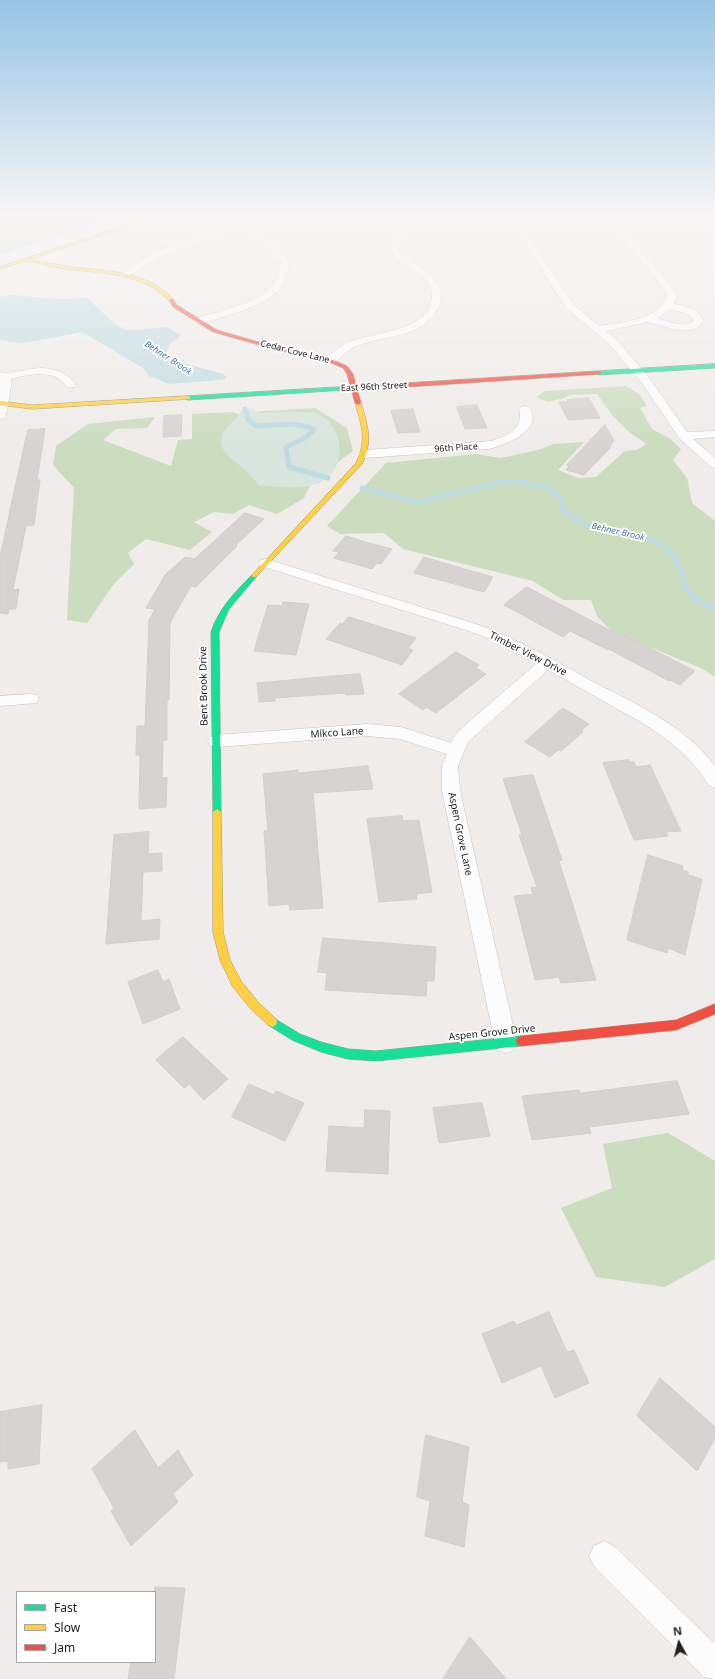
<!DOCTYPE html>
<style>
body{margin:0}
#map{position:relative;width:715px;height:1679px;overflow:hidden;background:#efece9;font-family:"Noto Sans",sans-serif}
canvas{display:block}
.legend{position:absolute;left:16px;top:1591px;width:140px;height:72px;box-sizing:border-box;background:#fff;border:1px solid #a6a6a6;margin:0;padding:5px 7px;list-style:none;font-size:12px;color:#212121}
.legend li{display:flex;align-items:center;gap:8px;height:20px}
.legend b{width:20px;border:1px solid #a6a6a6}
.north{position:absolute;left:659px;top:1623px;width:40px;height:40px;-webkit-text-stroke:3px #fff;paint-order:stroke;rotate:353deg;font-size:11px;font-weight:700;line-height:16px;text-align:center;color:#212121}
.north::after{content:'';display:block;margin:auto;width:14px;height:18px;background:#212121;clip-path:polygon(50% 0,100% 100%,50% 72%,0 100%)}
</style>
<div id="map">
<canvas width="715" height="1679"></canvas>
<ul class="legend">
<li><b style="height:5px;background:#16e098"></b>Fast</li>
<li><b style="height:5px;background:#ffcf43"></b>Slow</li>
<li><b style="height:5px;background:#f24e42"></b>Jam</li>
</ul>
<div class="north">N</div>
</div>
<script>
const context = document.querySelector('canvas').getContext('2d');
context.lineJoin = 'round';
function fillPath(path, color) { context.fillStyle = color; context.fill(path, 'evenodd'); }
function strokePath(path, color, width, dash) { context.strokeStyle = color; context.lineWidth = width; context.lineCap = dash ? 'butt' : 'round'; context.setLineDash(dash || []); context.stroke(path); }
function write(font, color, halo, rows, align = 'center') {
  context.font = font + ' "Noto Sans",sans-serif'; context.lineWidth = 3.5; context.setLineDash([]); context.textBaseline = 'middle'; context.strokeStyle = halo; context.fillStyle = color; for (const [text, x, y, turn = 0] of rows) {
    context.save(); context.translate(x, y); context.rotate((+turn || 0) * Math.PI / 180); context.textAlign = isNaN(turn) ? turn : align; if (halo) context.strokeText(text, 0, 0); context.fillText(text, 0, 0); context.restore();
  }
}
const forest = new Path2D(`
 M626,386L640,395L647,406L640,408L652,429L669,438L681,449L673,460L687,478L692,503L715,521V677L701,668L612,632L597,616L591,600H563L533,581L403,549L384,533L340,534L327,526L386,463L476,454L501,458L538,450L553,444L584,442L558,470L578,478L596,477L625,451L637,450L646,444L628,431L613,416L597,394L570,395L564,398L548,402L536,397L545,391Z
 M315,408L347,428L353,451L312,481L304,498L277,514L249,505L233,514L214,512L194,522L212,532L190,550L146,539L128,553L134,564L113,585L87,623L67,620L74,488L53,465L56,446L88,424L155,417L147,428L116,429L103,440L171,466L178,440L192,439V414L233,412L240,415L263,411Z
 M668,1133L715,1161V1259L665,1287L596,1277L561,1208L612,1188L603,1144Z`);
const wetland = new Path2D(`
 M250,408L258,413C268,413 312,411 318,414C342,424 348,462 327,478C309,492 280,487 259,485C254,480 250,474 244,469C231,457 211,449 227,427C232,421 239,418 241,410Z`);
const cemetery = new Path2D(`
 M0,217H118L0,255Z`);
const water = new Path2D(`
 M11,295L60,299L87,298L116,325L127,330H137L167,327L181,335L169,345L167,354L186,364L224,374L226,378L220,380L169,384L149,376L143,368L82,332C63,335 16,349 0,339V297Z`);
const streamFar1 = new Path2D(`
 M245,409L248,420L256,426L294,424L308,427L314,430L305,438L286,447L289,467L328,478
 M362,488L417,502L502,482L517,481L547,488L562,498V508C571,516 582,525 593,528C634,541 680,530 684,587`);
const stream = new Path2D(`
 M684,586L695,599L715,609`);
const building = new Path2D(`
 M589,398L600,418L568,420L559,402H568L567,400Z
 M477,405L487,428L465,429L457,407Z
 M413,409L420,432L398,433L391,411Z
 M182,415L181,436L163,437L164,416Z
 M605,425L614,441L609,447H611L584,475L566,470L569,466L567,465Z
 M45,429L37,480H40L34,525L26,526L13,590L19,589L16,609H9L8,614L0,613V557L26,437L28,430Z
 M245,513L264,519L236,545L237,546L196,587L191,586L170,623L169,700H167V740H163L162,778L167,777L166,807L139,809L140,755H136L137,726H145L149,620L155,609L146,608L165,575L185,557L194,559Z
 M346,536L369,543L392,549L381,564L377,563L372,569L334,558L339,552L333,551Z
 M424,557L454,566L493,577L484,592L414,573Z
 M527,587L611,631L622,636L624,635L695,671L680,685L670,680L669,681L609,649L608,650L570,631L563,637L504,605Z
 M283,602L309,604L296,655L254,651L268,605L282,606Z
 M349,617L416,638L408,648L413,650L402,665L326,639L340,623L342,624Z
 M456,652L479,665L476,668L486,674L436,713L426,707L423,710L399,694Z
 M360,674L364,694L346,695V693L275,698V701L259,702L257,683L290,680L289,682L291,680Z
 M563,708L589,724L581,731L583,732L561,751L558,750L550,757L525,742Z
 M629,760L630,762H634L636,767L650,765L681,831L666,832L668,836L634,840L603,763Z
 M368,766L373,789L313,793L323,908L290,910L289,904L269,906L264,831H268L263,774L298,770V773Z
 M533,775L562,860L559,861L596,980L561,983L559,977L535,980L514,896L533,894L531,888L537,887L519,835H522L503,779Z
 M402,816L403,821L419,820L432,892L416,894L417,899L379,902L367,819Z
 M149,832L148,854L162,853V871L143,872L141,921L160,919L159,939L106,944L114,835Z
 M648,855L683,866L682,870L688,872V875L702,879L685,955L668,948L667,953L627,940Z
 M323,938L436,947L434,981H427L426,996L325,990L327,973L318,972Z
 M158,970L163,982L169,979L180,1009L143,1024L128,982Z
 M183,1037L228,1079L204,1100L189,1084L184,1088L156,1060Z
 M677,1081L689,1114L589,1127L591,1133L532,1140L522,1096L579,1090L580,1093Z
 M249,1084L274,1095L276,1091L304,1103L285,1141L232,1117Z
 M482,1103L490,1136L439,1143L433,1108Z
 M365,1110L390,1111L388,1174L326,1171L329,1126L364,1128Z
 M549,1312L567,1352L574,1350L589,1383L555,1398L541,1366L502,1383L482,1334L514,1321L516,1325Z
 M660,1378L715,1427V1438L697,1471L637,1416Z
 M42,1405L39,1464L8,1469V1461L0,1462V1412Z
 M135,1430L158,1468L178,1450L193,1475L173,1494L178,1502L131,1546L111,1511L114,1508L92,1469Z
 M426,1435L469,1447L462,1502L469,1505L464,1547L425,1536L430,1501L417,1497Z
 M155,1587L185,1588L174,1679H128L131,1662H155Z
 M470,1637L506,1679H443Z`);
const street = new Path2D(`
 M256,217H267L244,227C262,235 279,245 289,263C288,273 285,284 278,291C261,308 220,318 197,324L192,321L194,319C216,312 256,304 272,287C277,281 279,271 281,263C271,247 253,237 236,229L161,256L127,277H121L119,275L145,257L155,252Z
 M390,217H399L407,223L409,231L398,246L399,251C411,263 428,269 437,283C443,290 442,301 438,309C419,340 386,334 356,346C348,350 341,356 335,363H327L326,361L327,359C333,352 340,346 349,342C373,332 433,332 432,294C431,270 393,269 390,246L401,231L400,226Z
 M508,217H516L573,304L599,326C622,322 658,321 667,296L662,286L605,217H613L669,283L677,296L674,304C687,306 699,309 704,322L697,328L688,330L674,329L648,322L606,331L616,339L650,379L687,432L715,431V437L693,439L715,458V468L711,467L679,438L642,383L608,343L566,308ZM670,309L688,314L694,321C683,328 669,322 657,318Z
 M42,368C57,369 67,373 76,385L75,387H67C64,384 62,380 58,378C46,371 23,375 11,379V386L6,416L4,418L0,419V372C11,375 29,368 42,368Z
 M525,406L529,407C544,431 506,444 489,449L365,458L361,457L359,454L361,451L365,450L491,441C508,435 524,430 519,409L521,407Z
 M266,559L479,625C517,639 552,659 588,679C633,703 684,724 715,766V787L709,786C687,748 652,728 616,708C593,695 571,683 548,670L468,742L458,766L460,791L517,1043L513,1050L506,1053L499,1050L495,1043L442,791V766L447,754L400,739L367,736L216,747L210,745L208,741L210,737L216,735L367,724L401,727L451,743L455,735L464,726L536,664L498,642L469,631L261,566L259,563L261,560Z
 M31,694L37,695L39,699L37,703L0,706V696Z
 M604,1541L614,1546L715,1644V1679L704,1677L594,1566L589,1556L594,1546Z`);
const fast = new Path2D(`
 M715,364V368L599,375L596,373L599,371Z
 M407,383L410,385L409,386L188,400L185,398L188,396Z
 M254,574L257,576L229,609L219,632L221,812L217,815L213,812L211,632C219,608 235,592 252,575Z
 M272,1017L300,1034L321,1042L348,1049L376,1051L521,1036L525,1038L526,1041L525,1044L521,1046L376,1061L348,1059L321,1052L292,1040L268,1025L267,1022L268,1019Z`);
const slow = new Path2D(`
 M150,217H155L30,260C44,262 58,265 72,267C108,271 147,271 173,299V301H169C141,271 98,274 60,268C50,267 33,260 23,262C16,263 8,267 0,269V267Z
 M188,396L190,397V399L32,409L0,405V401L32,405Z
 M358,401L361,403C368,426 373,441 362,464L256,577H252V575L356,463C367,441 362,426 355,403Z
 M217,809L221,812L223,932L230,960L241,981L258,1002L276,1019L277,1022L276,1025L272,1027L268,1025L250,1008L233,987L220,960L213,932V812Z`);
const jam = new Path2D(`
 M169,299H173L177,305L217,330L276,347L333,360L347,366L353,374L361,403L358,405L355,403L347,374L343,368L329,362L273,349L213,332L173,307Z
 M599,371L601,372V374L407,387L404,385L407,383Z
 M715,1004V1014L676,1030L521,1046L517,1044L516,1041L517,1038L521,1036L676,1020Z`);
const farStreetnames = [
 ["Cedar Cove Lane",295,352,14],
 ["East 96th Street",374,387,-3],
 ["96th Place",456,448,-4]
];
const farWaternames = [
 ["Behner Brook",168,358,33],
 ["Behner Brook",618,532,13]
];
const streetNames = [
 ["Timber View Drive",528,654,27],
 ["Bent Brook Drive",204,686,-91],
 ["Mikco Lane",337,733,-4],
 ["Aspen Grove Lane",460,834,78],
 ["Aspen Grove Drive",492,1033,-6]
];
fillPath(forest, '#cbdcbf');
fillPath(wetland, '#d8e5dc');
fillPath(cemetery, '#c8d9c7');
fillPath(water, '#bedbe1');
strokePath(streamFar1, '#bedbe1', 5);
strokePath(stream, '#bedbe1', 6);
fillPath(building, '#d6d3d0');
strokePath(building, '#d2cecb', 1);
strokePath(street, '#c6c5c4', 1);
strokePath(fast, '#989881', 1);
strokePath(slow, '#989881', 1);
strokePath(jam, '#989881', 1);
fillPath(street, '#fdfcfc');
fillPath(fast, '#16e098');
fillPath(slow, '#ffcf43');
fillPath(jam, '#f24e42');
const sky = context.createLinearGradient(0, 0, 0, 452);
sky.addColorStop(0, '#97c4e5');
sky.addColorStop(0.48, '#f8f6f5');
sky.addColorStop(1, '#f8f6f500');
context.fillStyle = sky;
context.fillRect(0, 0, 715, 452);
write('9px', '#212121', '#fff', farStreetnames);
write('italic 9px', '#48789f', '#fff', farWaternames);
write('10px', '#212121', '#fff', streetNames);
</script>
